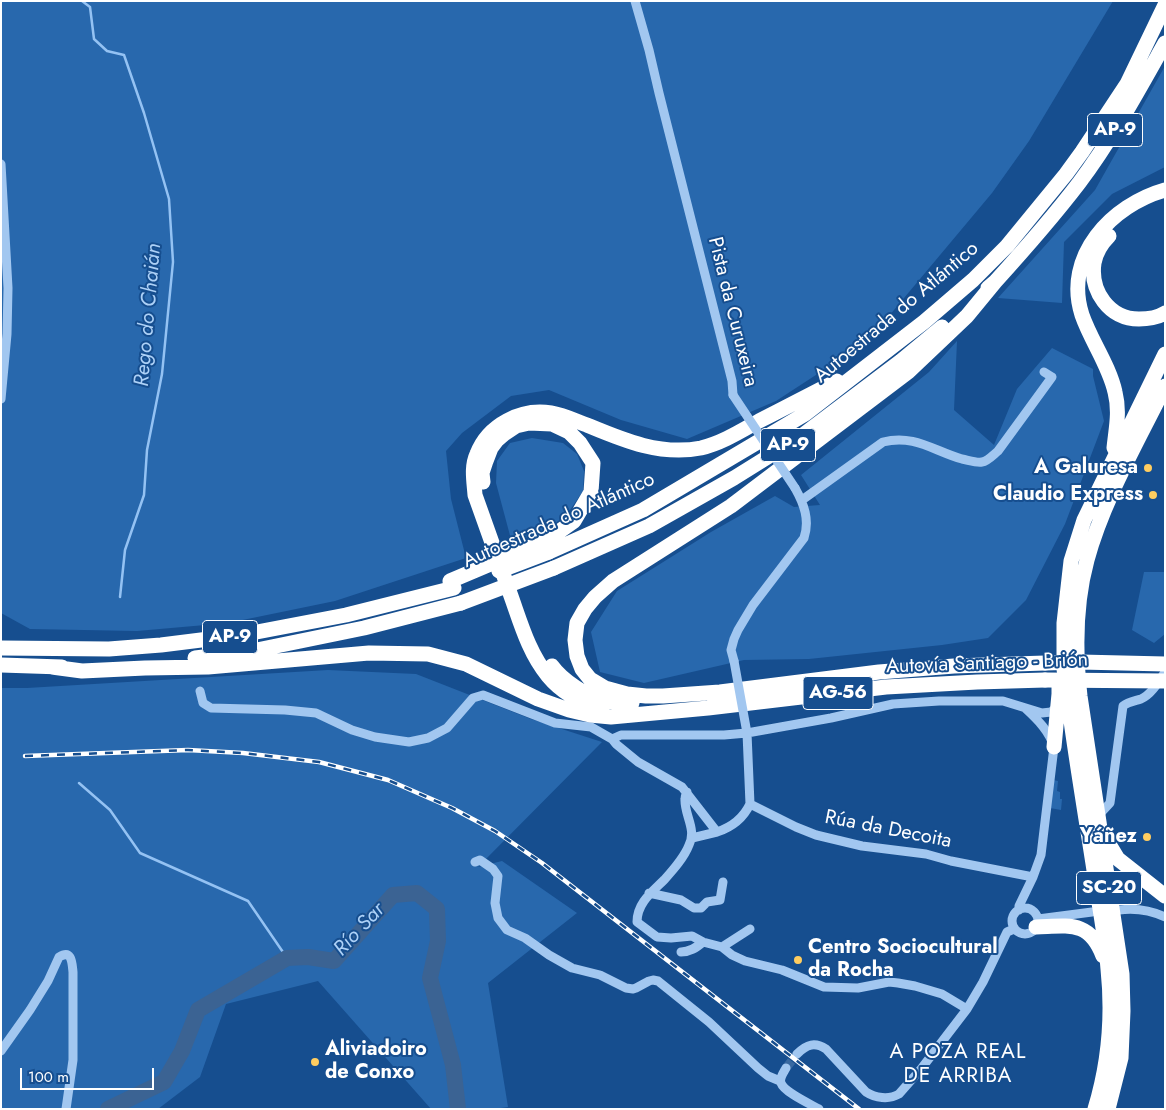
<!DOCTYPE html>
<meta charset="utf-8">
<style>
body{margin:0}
#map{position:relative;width:1166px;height:1110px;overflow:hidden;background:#164e8f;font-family:Jost,sans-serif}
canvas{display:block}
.frame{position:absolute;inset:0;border:2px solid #fff;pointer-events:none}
.scale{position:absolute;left:20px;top:1068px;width:134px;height:22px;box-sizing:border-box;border:2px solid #fff;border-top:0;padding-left:6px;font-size:15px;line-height:18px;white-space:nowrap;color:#fff;-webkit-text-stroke:4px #164e8f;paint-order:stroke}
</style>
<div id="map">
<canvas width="1166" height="1110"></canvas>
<div class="frame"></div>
<div class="scale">100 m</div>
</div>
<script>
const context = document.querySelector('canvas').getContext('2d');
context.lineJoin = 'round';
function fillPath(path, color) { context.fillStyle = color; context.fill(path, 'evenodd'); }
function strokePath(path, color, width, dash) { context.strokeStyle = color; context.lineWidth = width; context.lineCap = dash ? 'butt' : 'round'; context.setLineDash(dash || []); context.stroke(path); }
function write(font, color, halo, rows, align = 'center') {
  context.font = font + ' Jost,sans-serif'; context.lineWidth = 4; context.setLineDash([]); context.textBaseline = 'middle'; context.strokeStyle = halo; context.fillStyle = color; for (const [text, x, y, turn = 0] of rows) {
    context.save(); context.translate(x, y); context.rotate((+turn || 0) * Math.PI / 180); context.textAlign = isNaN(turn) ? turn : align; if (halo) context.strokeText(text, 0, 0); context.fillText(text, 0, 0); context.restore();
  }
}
const green = new Path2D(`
 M1,1H1113L1029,141L992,193L868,341L776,401L687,439L621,420L549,390L511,396L462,433L446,451L451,499L466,558L335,601L228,623L137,631L30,629L1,613Z
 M1165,66V167L1112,194L1064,242L1062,303L998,298L1095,190Z
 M957,341L954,410L994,445L1017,389L1052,348L1093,369V376L1104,421L1065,524L1026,600L988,638L942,645L809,659L744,660L644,683L600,672L591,632L617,591L711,532L775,496L794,507L820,505L801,475L929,372Z
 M532,438L563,443L577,454L584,471L583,491L568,513L542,534L512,543L496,483L497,461L510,443Z
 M1144,572H1165V634L1154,643L1132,630Z
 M328,670L416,674L531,719L602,742L478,867L502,861L577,913L488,983L508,1107L494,1109H431L318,981L226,1004L200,1077L158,1109H1V688H27Z
 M1053,780L1058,781L1057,791L1060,792V799H1062L1061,810L1050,808Z`);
const stream = new Path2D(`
 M82,1L90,7L94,39L107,51L124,55L144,113L169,199L173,262L162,374L147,450L144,495L125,550L120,597
 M79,783L110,810L140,853L248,901L287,958`);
const river = new Path2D(`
 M108,1109L164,1082L182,1051L198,1010L287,958L308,957L334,961L393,895L417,893L437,909L438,941L430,978L453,1065L458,1109`);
const minorTunnel = new Path2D(`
 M786,1068L797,1054`);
const minor = new Path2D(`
 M635,1L649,50L659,93L732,381L733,395
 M1,164L8,288L7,334L1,399
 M802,500L883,442C914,434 934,451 962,459C968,460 976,463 982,462C988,461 993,455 998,451L1052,377L1044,372
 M734,661L731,650L734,639L738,630L753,605L804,538C810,520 804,504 795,488
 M200,691L203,703L211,708L285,710L316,713L352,730L375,737L409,742L428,738L447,728L473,698L483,695L555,723L591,727L612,739L616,744L638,762L682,787L717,832C732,827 743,819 750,804L747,733
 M612,739L621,735H724L747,733L831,718L893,704L939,701H1003L1042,713L1051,712L1057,707
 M687,792C686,794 685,797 685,799C684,815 697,829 689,845C684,858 673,870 664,880C652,892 637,903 637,922L657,937L671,938L692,936L703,942L722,947L732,955L745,961L782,970L824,987L858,988L889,982L898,983L915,986L942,994L967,1009
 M750,804L796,827L816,835L862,846L926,854L951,861L1033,877
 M1098,816L1110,803L1123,706C1128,702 1135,701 1141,699C1152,694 1159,681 1165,672
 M692,838L717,832
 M475,862L480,860L493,869L498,876L495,903L498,918L507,930L525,938L549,955L572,968L600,975L626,988L633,989L636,988L649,981L653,980L658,981L709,1022L758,1068L768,1076L780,1081
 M649,893L681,900L694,908H701L707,902L720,900L723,882
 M1012 921a13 13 0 1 1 26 0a13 13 0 1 1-26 0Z
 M1019,910V906L1033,877L1041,855L1054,747C1049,731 1038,720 1026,709
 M1119,910C1135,908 1150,910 1165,917
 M1038,919L1092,912
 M722,947L750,929
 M681,952C690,952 696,948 703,942
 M1,1051L30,1010L48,981L59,957C72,949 72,963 73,972V1060L66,1109
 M797,1054C807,1044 815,1042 826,1049L866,1092C875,1098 889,1100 899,1094L921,1069L967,1009L983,982L1007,932L1014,929
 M786,1068C784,1072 779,1078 781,1083C784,1092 810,1104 819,1109`);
const highway = new Path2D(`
 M1109,236C1102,243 1096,252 1094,263C1090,291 1109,319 1139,319C1149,319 1157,318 1165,313
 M995,282L967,316L908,372L731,506L613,581L595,597L585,609L577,623L575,640L577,656L582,669L590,679L605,688L627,694L646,696H663L720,692L879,672L954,666L1045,663
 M988,288L995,282C1024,250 1053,217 1079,183C1112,139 1138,91 1165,43
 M1114,448C1116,428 1120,412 1115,392C1109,365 1091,341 1082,315C1063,256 1112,205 1165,190
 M483,482L482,473L486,461L491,448L497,440L504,434L516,426L529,423L552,424L569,432L580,443L593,463L591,492L574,521L547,540
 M549,552L643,510L805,414L924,322L973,280L1007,246L1066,174L1082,152L1127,84L1165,5
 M554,568L649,526L734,478L803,435L901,361L942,327
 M1,648L109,649L161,645L241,635L346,615L454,588
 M195,658L247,652L364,628L461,603
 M1,665L62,667
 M552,666C561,679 588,698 604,701C613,703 623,702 632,703
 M52,667L82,671L145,668L208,667L369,653L428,654L466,664L538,699L569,710L590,715L611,717L708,708L886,687L977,682L1045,680
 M602,709C581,703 562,693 548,676C529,653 521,624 511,596C499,562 487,529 475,495C474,481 471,467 477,454C488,425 521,408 551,413C563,415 576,421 587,425C623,440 660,456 701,448C722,443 741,431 759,421C785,408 811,394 837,381
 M1054,747L1059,694V683
 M1103,834L1118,859L1165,896
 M1036,927C1069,926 1089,920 1103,956
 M1095,1109C1109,1063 1113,1017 1108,969C1106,943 1101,916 1097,890C1088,829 1077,767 1069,706L1064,669V623L1071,561L1084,520L1165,354
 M1108,1109L1121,1058L1123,1011L1122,974L1080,696C1075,651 1075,604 1087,560C1103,501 1138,441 1165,386`);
const rail = new Path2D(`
 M25,756L188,750L243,753L319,762L388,780L452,808L495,831L542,863L859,1109`);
const minorBridge = new Path2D(`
 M733,395L795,488
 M734,661L747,733`);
const highwayBridge = new Path2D(`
 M499,571L549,552
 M450,581L547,540
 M461,603L554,568
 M1045,663L1080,662L1165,664
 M1045,680L1165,681`);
const markers = [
 [1148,468,5,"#ffcd60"],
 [1153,495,5,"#ffcd60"],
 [1147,837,5,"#ffcd60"],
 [798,960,5,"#ffcd60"],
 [315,1062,5,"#ffcd60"]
];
const shields = [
 [1115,130,55],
 [788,445,55],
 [230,637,55],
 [838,693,70],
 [1109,888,65]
];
const shieldNames = [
 ["AP-9",1115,130],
 ["AP-9",788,445],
 ["AP-9",230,637],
 ["AG-56",838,693],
 ["SC-20",1109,888]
];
const streetNames = [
 ["Pista da Curuxeira",732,312,76],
 ["Autoestrada do Atlántico",897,313,-40],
 ["Autoestrada do Atlántico",559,521,-24],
 ["Autovía Santiago - Brión",987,664,-2],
 ["Rúa da Decoita",888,830,11]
];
const poiNames = [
 ["A Galuresa",1138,468],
 ["Claudio Express",1143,495],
 ["Yáñez",1137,837],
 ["Centro Sociocultural",808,948,"left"],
 ["da Rocha",808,971,"left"],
 ["Aliviadoiro",325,1050,"left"],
 ["de Conxo",325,1073,"left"]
];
const waterNames = [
 ["Rego do Chaián",149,315,-85],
 ["Río Sar",360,930,-47]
];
const neighbourhoodNames = [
 ["A POZA REAL",958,1053],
 ["DE ARRIBA",958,1077]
];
fillPath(green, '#2868ad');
strokePath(stream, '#94c2f3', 2.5);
strokePath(river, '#3b6393', 16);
strokePath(minorTunnel, '#3969a0', 9, [9, 4.5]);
strokePath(minor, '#a2c7f0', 9);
strokePath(highway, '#fff', 15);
strokePath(rail, '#fff', 4.5);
strokePath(rail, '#164e8f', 2.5, [8]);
strokePath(minorBridge, '#a2c7f0', 9);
strokePath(highwayBridge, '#fff', 15);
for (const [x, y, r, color] of markers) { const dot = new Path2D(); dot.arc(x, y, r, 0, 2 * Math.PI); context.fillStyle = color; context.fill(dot); strokePath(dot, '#164e8f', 2); }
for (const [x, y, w] of shields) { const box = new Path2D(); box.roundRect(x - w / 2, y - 16.5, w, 33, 4); context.fillStyle = '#164e8f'; context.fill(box); strokePath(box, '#fff', 1); }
write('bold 19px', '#fff', null, shieldNames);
write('20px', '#fff', '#164e8f', streetNames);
write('bold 20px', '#fff', '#164e8f', poiNames, 'right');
write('italic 21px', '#add1f7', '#164e8f', waterNames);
context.letterSpacing = '1px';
write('21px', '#fff', '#164e8f', neighbourhoodNames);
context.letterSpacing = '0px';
</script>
